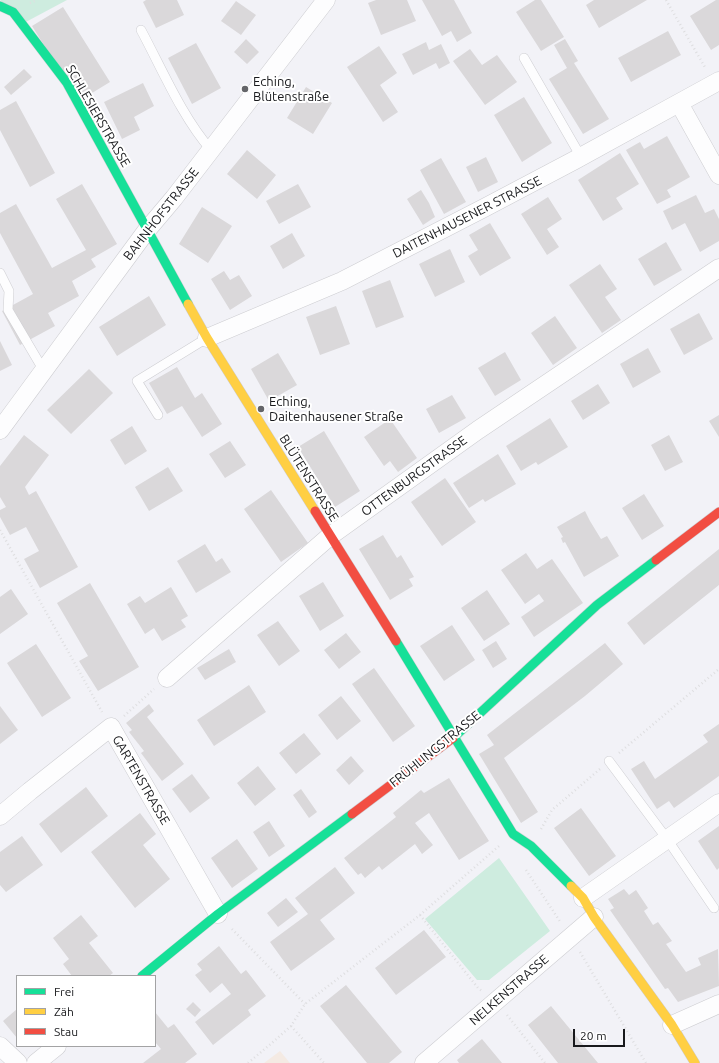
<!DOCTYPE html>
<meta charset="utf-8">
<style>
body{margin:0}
#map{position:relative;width:719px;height:1063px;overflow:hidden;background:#f2f2f7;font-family:Ubuntu,sans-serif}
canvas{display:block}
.legend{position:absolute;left:16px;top:975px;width:140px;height:72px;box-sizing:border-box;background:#fff;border:1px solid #a3a3a4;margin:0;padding:5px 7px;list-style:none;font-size:12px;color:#18191c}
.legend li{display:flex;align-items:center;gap:8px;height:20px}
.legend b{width:20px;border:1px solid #a3a3a4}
.scale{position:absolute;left:573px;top:1029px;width:52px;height:18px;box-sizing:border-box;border:2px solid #18191c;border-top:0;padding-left:5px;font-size:12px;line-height:14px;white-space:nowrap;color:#18191c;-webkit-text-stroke:3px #fff;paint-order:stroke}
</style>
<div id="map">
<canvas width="719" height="1063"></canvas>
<ul class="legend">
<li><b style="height:5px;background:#16e098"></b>Frei</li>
<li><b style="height:5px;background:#ffcf43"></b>Zäh</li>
<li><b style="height:5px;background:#f24e42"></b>Stau</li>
</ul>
<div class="scale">20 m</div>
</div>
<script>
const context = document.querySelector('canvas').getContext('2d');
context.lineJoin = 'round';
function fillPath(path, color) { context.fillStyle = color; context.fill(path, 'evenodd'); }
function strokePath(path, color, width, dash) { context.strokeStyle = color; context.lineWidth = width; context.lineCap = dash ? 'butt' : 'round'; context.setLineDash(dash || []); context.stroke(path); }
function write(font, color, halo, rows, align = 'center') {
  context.font = font + ' Ubuntu,sans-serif'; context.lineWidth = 4; context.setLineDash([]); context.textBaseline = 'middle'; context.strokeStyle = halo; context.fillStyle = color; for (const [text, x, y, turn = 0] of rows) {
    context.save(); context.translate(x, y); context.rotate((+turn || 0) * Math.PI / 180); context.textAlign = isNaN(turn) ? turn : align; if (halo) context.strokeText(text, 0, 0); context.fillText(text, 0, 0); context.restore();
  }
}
const education = new Path2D(`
 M280,1051L290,1063H264Z`);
const green = new Path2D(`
 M0,0H67L22,24Z
 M499,858L550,931L489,980H477L425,919Z`);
const building = new Path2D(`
 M146,0H177L184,15L156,28L143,2Z
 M376,0H407L416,21L381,35L368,3Z
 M422,0H454L472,33L457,42L451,31L442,36Z
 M535,0H541L564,37L541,51L516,12Z
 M594,0H647L599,28L586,5Z
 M716,0H719V45L711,50L690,16Z
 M236,1L256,15L241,35L221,21Z
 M63,7L110,82L79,101L32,26Z
 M668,31L681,55L631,82L618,58Z
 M246,39L259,52L247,64L234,52Z
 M565,39L578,61L574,63L609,119L583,134L549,79L567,68L554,45Z
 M426,42L429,50L441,44L450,63L439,69L436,63L413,75L402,54Z
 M196,43L221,88L192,104L168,58Z
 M379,46L397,73L380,85L398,112L383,122L347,67Z
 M470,49L482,65L497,55L517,82L485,105L453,61Z
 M24,69L32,77L11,95L4,87Z
 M143,83L154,106L134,117L140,130L122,139L104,102Z
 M306,87L332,103L313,134L287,118Z
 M524,97L552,143L522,162L494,115Z
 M16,101L55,173L30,187L0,130V110Z
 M667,136L690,177L667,190L671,197L657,204L626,150L640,142L644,149Z
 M247,150L276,175L257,199L227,174Z
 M620,153L639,184L616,198L623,209L603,221L578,180Z
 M486,157L498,182L478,192L466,167Z
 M441,158L466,202L444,214L420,170Z
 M82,184L117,244L91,259L96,267L72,281L79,296L48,313L55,326L20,345L2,311L33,294L0,233V213L16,204L52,268L86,250L56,199Z
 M298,184L311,207L279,224L266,201Z
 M421,190L429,203L435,217L423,225L407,199Z
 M696,195L705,213L714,209L719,219V241L700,252L685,223L672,230L663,211Z
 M548,197L562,219L547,229L559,247L547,255L521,214Z
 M202,207L232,226L208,263L179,244Z
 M490,223L511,258L480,276L468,256L478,250L469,235Z
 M292,233L305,256L283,269L270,246Z
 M666,242L682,270L654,286L638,259Z
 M450,249L465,282L435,297L419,264Z
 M600,264L617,289L605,297L621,320L602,333L569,285Z
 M224,271L230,280L239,275L252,296L230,310L211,279Z
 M390,280L404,317L376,328L362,291Z
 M149,296L166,325L117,356L99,327Z
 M336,306L350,344L320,355L306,317Z
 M699,313L713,339L684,355L670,329Z
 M555,316L577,348L553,365L531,333Z
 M0,341L12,365L0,371Z
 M648,348L661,372L633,388L620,364Z
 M505,352L521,380L495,396L478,368Z
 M278,353L297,385L269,401L251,369Z
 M177,367L195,398L202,393L222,424L202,437L182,406L167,414L149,383Z
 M89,369L113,393L71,434L47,410Z
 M598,384L610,403L583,420L571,401Z
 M452,395L466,418L439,433L426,409Z
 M719,415V437L709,421Z
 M550,418L568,447L538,465L536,462L521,471L506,446Z
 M390,419L417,458L398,472L390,461L384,466L364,437Z
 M132,426L147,451L125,465L110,440Z
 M324,431L360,491L335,507L298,447Z
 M24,435L49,455L25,487L29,495L36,491L78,567L40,588L24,559L39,551L26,527L10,535L0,517V510L6,507L0,497V466Z
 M669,435L683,462L665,471L651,445Z
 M230,441L246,465L225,478L209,454Z
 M498,454L516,484L485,502L483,499L469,508L453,483Z
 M168,467L183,491L149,511L135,487Z
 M445,478L476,522L442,546L411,502Z
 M271,490L308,543L281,562L244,509Z
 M644,494L664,526L642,540L622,508Z
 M585,511L590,521L601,539L607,536L619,556L584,577L565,542L563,543L561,538L563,537L557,527Z
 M383,535L397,558L401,555L414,577L409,579L413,586L390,600L359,549Z
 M205,544L216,562L222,558L231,572L196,593L177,561Z
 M719,549V585L644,645L627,623Z
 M526,553L537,569L552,559L583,603L534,637L521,617L544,601L539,594L525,604L501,570Z
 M323,582L344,616L320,631L299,596Z
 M90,583L139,667L98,691L79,661L88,656L57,603Z
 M171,587L188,616L181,620L186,627L162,641L154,628L145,634L127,604L140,596L145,603Z
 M11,589L28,614L0,634V597Z
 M487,590L510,624L484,641L461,608Z
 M278,621L300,651L279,666L257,635Z
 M452,625L475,660L444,681L420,646Z
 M346,633L361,652L339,669L324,650Z
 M496,641L507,659L493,668L482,650Z
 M605,643L623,664L585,696L504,758L538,812L521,823L479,754L494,745L487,735Z
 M36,644L71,698L42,717L7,663Z
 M229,649L236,662L205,680L197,668Z
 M374,668L415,726L393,742L352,684Z
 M249,685L266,712L214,746L197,720Z
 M341,696L361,721L337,740L318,715Z
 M149,704L154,711L147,717L184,764L162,781L141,753L144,751L129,732L132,730L126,723Z
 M0,706L18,730L0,744Z
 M719,724V776L674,808L669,801L657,809L631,769L644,761L655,779L708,742L703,735Z
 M304,733L321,754L296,774L279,753Z
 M351,756L364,771L349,785L336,770Z
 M258,766L276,789L255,806L237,783Z
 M192,774L210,798L190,813L172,789Z
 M449,778L489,841L459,860L429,813L415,823L433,845L422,854L415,844L382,870L379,866L365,878L361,873L358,875L344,858L396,817L393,813L421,790L424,793Z
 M86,787L108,816L61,853L39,824Z
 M301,789L317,812L309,818L293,795Z
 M581,808L616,856L589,876L554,828Z
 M140,813L156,834L143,845L170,879L135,908L91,852Z
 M269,821L285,846L269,857L253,832Z
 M719,826V868L717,870L698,841Z
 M22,836L43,865L6,892L0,885V852Z
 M237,839L258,869L232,888L211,858Z
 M335,867L355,893L320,920L335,939L291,971L270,942L308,914L295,898Z
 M624,889L629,895L636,890L648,908L644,911L653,925L658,922L672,941L666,944L686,972L701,965L698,958L718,949L719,986L678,1002L668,988L665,989L610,910L614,908L608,899Z
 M286,898L298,912L278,927L267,913Z
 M81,915L98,936L89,943L113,973L109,976H72L63,964L69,959L53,938Z
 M424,930L446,957L396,995L375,968Z
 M219,946L241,974L246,970L266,996L248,1010L251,1015L213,1045L195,1022L231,994L222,983L210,993L195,975L202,970L197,964Z
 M346,985L402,1052L389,1063H367L320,1006Z
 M193,1002L201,1010L195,1017L186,1009Z
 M551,1006L598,1063H558L528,1025Z
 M17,1009V1038L3,1021Z
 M155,1012L168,1028L174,1024L197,1054L185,1063H143L161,1049L155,1042Z
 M482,1039L502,1063H459L457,1060Z`);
const path = new Path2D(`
 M666,0L706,69
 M30,3L37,0
 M0,530L102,712
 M124,716L154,689
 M619,753L719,669
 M541,829L552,810L600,769
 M526,870L561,923
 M420,915L478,988L482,991
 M232,929L305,1004
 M580,952L646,1063
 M507,1015L545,1063
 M291,1026L324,1063
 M248,1063L273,1042L291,1026L305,1004L420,915L499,846`);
const lane = new Path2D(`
 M141,30C162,69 182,117 211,150
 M524,58L581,157
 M0,273L9,291L8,310L44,371
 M158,415L137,381L207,338
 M609,761L667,839L714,908`);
const street = new Path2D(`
 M679,103L719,175
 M207,338L342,281L484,208L575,160L719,81
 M0,430L147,230L174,198L326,0
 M167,678L330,536L478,430L719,268
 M0,816L30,791L111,727L218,914
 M583,898L719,803
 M672,1025L719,1004
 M0,1046L18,1063
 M36,1063L57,1046
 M424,1063L594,917`);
const fast = new Path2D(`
 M0,6L13,12L67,83L188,304
 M396,641L513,834L531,846L571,886
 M453,738L597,605L656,560
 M142,976L218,914L352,814`);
const slow = new Path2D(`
 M188,304L207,338L315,511
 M571,886L583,898L594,917L672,1025L695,1063`);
const jam = new Path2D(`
 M315,511L396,641
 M656,560L719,512
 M352,814L453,738`);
const markers = [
 [245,89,4,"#646569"],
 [261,409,4,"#646569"]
];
const poiNames = [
 ["Eching,",253,82],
 ["Blütenstraße",253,97],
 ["Eching,",269,402],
 ["Daitenhausener Straße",269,417]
];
const streetNames = [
 ["SCHLESIERSTRASSE",98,116,60],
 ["BAHNHOFSTRASSE",161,214,-52],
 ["DAITENHAUSENER STRASSE",467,217,-27],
 ["OTTENBURGSTRASSE",414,476,-36],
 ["BLÜTENSTRASSE",309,478,58],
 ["FRÜHLINGSTRASSE",435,749,-39],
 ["GARTENSTRASSE",141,780,60],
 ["NELKENSTRASSE",509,990,-41]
];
fillPath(education, '#f4eae3');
fillPath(green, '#ceecdf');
fillPath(building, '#dad8da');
strokePath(lane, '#cdcdd1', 10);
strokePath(street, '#cdcdd1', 19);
strokePath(fast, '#cdcdd1', 10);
strokePath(slow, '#cdcdd1', 10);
strokePath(jam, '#cdcdd1', 10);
strokePath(path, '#dedee0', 2.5, [1, 3]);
strokePath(lane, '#fdfdfe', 9);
strokePath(street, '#fdfdfe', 18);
strokePath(fast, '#16e098', 9);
strokePath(slow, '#ffcf43', 9);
strokePath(jam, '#f24e42', 9);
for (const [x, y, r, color] of markers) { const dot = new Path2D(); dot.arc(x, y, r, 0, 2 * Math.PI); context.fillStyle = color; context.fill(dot); strokePath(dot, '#fff', 1.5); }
write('13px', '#18191c', '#fff', poiNames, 'left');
write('13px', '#18191c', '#fff', streetNames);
</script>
